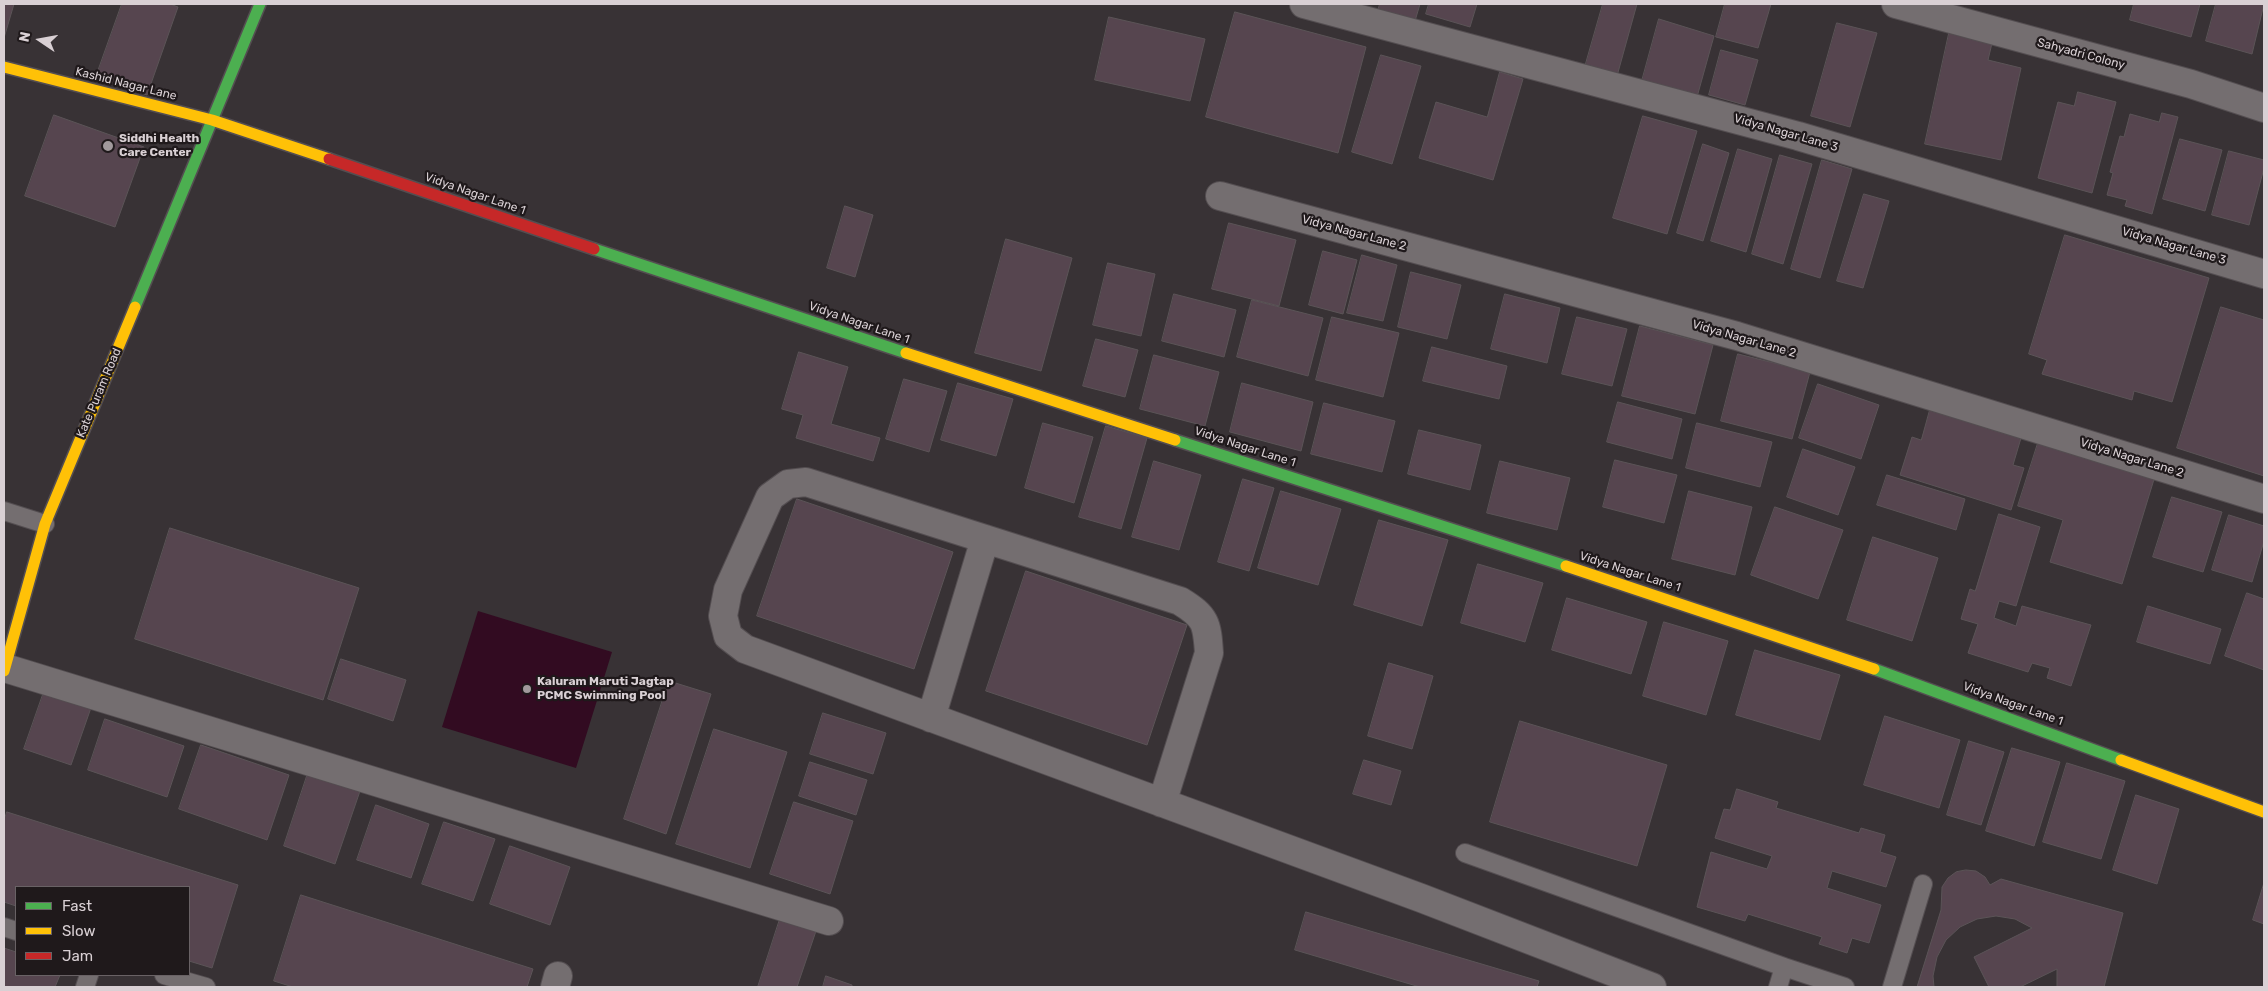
<!DOCTYPE html>
<style>
body{margin:0}
#map{position:relative;width:2268px;height:991px;overflow:hidden;background:#383235;font-family:Rubik,sans-serif}
canvas{display:block}
.frame{position:absolute;inset:0;border:5px solid #d9d0d4;pointer-events:none}
.legend{position:absolute;left:15px;top:886px;width:175px;height:90px;box-sizing:border-box;background:#1f191b;border:1px solid #696265;margin:0;padding:6px 9px;list-style:none;font-size:15px;color:#d9d0d4}
.legend li{display:flex;align-items:center;gap:10px;height:25px}
.legend b{width:25px;border:1px solid #696265}
.north{position:absolute;left:15px;top:15px;width:50px;height:50px;-webkit-text-stroke:4px #1f191b;paint-order:stroke;rotate:282deg;font-size:14px;font-weight:700;line-height:20px;text-align:center;color:#d9d0d4}
.north::after{content:'';display:block;margin:auto;width:18px;height:22px;background:#d9d0d4;clip-path:polygon(50% 0,100% 100%,50% 72%,0 100%)}
</style>
<div id="map">
<canvas width="2268" height="991"></canvas>
<div class="frame"></div>
<ul class="legend">
<li><b style="height:6px;background:#4caf50"></b>Fast</li>
<li><b style="height:6px;background:#ffc107"></b>Slow</li>
<li><b style="height:6px;background:#c62828"></b>Jam</li>
</ul>
<div class="north">N</div>
</div>
<script>
const context = document.querySelector('canvas').getContext('2d');
context.lineJoin = 'round';
function fillPath(path, color) { context.fillStyle = color; context.fill(path, 'evenodd'); }
function strokePath(path, color, width, dash) { context.strokeStyle = color; context.lineWidth = width; context.lineCap = dash ? 'butt' : 'round'; context.setLineDash(dash || []); context.stroke(path); }
function write(font, color, halo, rows, align = 'center') {
  context.font = font + ' Rubik,sans-serif'; context.lineWidth = 4.5; context.setLineDash([]); context.textBaseline = 'middle'; context.strokeStyle = halo; context.fillStyle = color; for (const [text, x, y, turn = 0] of rows) {
    context.save(); context.translate(x, y); context.rotate((+turn || 0) * Math.PI / 180); context.textAlign = isNaN(turn) ? turn : align; if (halo) context.strokeText(text, 0, 0); context.fillText(text, 0, 0); context.restore();
  }
}
const water = new Path2D(`
 M478,611L612,652L576,768L442,727Z`);
const building = new Path2D(`
 M4,4H14L4,38Z
 M122,4H170L178,7L147,95L96,77Z
 M1380,4H1420L1415,21L1378,11Z
 M1429,4H1477L1470,27L1426,14Z
 M1603,4H1637L1617,76L1585,67Z
 M1725,4H1771L1758,48L1716,37Z
 M2134,4H2200L2191,37L2130,20Z
 M2216,4H2264L2252,54L2206,41Z
 M1235,12L1366,47L1338,153L1206,117Z
 M1109,17L1205,39L1190,101L1095,80Z
 M1659,19L1714,36L1697,97L1642,81Z
 M1837,23L1877,33L1850,127L1811,116Z
 M1950,29L1993,39L1988,60L2021,68L2001,160L1925,144Z
 M1721,50L1758,60L1745,105L1709,95Z
 M1381,55L1421,66L1392,164L1352,152Z
 M1500,72L1523,79L1493,180L1419,158L1436,102L1487,117Z
 M2078,92L2116,102L2092,193L2038,178L2058,102L2074,106Z
 M2162,113L2178,117L2152,214L2125,206L2127,200L2107,195L2113,173L2110,172L2120,136L2124,137L2130,114L2159,122Z
 M54,115L144,147L115,227L25,196Z
 M1643,116L1697,131L1667,234L1613,218Z
 M2180,139L2222,150L2205,211L2163,199Z
 M1703,144L1729,153L1703,241L1677,233Z
 M1738,149L1772,159L1746,252L1711,241Z
 M2229,151L2264,160V168L2249,225L2212,215Z
 M1780,155L1812,164L1783,264L1752,254Z
 M1822,160L1852,169L1820,278L1791,269Z
 M1864,194L1889,201L1863,288L1837,281Z
 M845,206L873,215L855,277L827,268Z
 M1229,223L1296,240L1279,306L1212,289Z
 M2065,235L2209,278L2172,402L2134,391L2132,400L2042,374L2047,360L2029,354Z
 M1006,239L1072,258L1041,371L975,353Z
 M1323,251L1357,260L1343,314L1309,305Z
 M1362,255L1397,265L1383,321L1347,313Z
 M1108,263L1155,274L1141,336L1093,325Z
 M1411,272L1461,285L1447,339L1398,327Z
 M1174,294L1236,310L1224,357L1162,341Z
 M1505,294L1560,308L1547,363L1491,349Z
 M1252,300L1323,318L1308,376L1237,357Z
 M2221,307L2264,320V476L2177,448Z
 M1332,317L1399,333L1383,397L1316,380Z
 M1577,317L1627,329L1612,386L1562,374Z
 M1640,326L1713,345L1695,414L1622,396Z
 M1096,339L1138,350L1125,397L1083,386Z
 M1432,347L1507,366L1499,399L1423,381Z
 M799,352L848,367L831,424L880,438L873,461L796,438L803,415L782,409Z
 M1738,354L1810,372L1792,439L1721,421Z
 M1154,355L1219,372L1205,426L1140,409Z
 M904,379L947,391L929,452L886,439Z
 M958,383L1013,399L996,456L941,440Z
 M1242,383L1313,402L1301,451L1230,432Z
 M1818,384L1879,405L1861,459L1799,438Z
 M1618,402L1682,419L1672,459L1607,442Z
 M1324,403L1395,421L1382,472L1311,454Z
 M1930,410L2021,438L2013,465L2024,468L2011,510L1900,475L1912,437L1921,440Z
 M1043,423L1093,437L1074,503L1025,488Z
 M1697,423L1772,442L1760,487L1686,468Z
 M1106,426L1147,438L1121,529L1079,517Z
 M1419,430L1481,445L1470,490L1408,474Z
 M2039,440L2155,476L2122,584L2050,562L2063,520L2018,506Z
 M1803,449L1855,467L1838,515L1787,497Z
 M1615,460L1677,475L1664,523L1603,507Z
 M1154,461L1201,475L1179,550L1132,537Z
 M1500,461L1570,478L1557,530L1487,513Z
 M1887,475L1965,499L1956,530L1877,505Z
 M1243,479L1274,488L1249,571L1218,562Z
 M1281,491L1341,509L1318,585L1258,568Z
 M1689,491L1752,507L1735,575L1672,559Z
 M2172,497L2222,512L2203,572L2153,557Z
 M797,499L953,552L914,669L757,616Z
 M1775,507L1843,530L1818,599L1751,575Z
 M1999,514L2040,527L2016,606L1999,601L1994,618L2016,626L2022,606L2091,625L2071,686L2047,678L2050,668L2032,663L2028,672L1968,653L1978,624L1961,619L1970,589L1975,591Z
 M2229,515L2264,526V541L2252,582L2212,570Z
 M1379,520L1448,540L1422,626L1354,605Z
 M170,528L359,588L323,700L135,639Z
 M1873,537L1938,558L1912,641L1847,620Z
 M1478,564L1543,583L1525,642L1461,623Z
 M1026,571L1187,625L1147,745L986,691Z
 M2247,593L2264,599V670L2225,656Z
 M1567,598L1647,622L1631,674L1552,650Z
 M2148,606L2221,629L2210,664L2137,642Z
 M1664,622L1728,641L1706,715L1643,696Z
 M1755,650L1840,675L1820,740L1736,715Z
 M341,659L406,680L393,721L328,699Z
 M1389,663L1433,676L1412,749L1368,736Z
 M669,681L711,694L666,834L624,819Z
 M46,686L93,702L71,765L24,749Z
 M823,713L886,733L873,774L810,754Z
 M1885,716L1960,740L1939,808L1864,785Z
 M105,719L184,746L167,797L88,770Z
 M1520,721L1667,765L1637,866L1490,822Z
 M714,729L787,752L750,868L676,844Z
 M1969,741L2004,752L1981,825L1947,815Z
 M201,745L289,775L267,840L179,809Z
 M2012,748L2060,762L2034,846L1986,831Z
 M1364,760L1401,771L1391,805L1353,794Z
 M810,762L867,780L856,815L799,796Z
 M2067,763L2125,781L2101,859L2043,842Z
 M308,773L360,791L335,864L284,846Z
 M1737,789L1778,802L1776,808L1859,833L1861,828L1885,835L1880,852L1896,857L1886,887L1832,871L1827,888L1881,905L1869,943L1852,938L1847,953L1819,944L1822,937L1748,914L1745,921L1697,907L1711,852L1767,869L1772,856L1715,838L1724,809L1730,810Z
 M2136,795L2179,809L2157,884L2113,870Z
 M794,802L853,821L830,894L770,874Z
 M376,805L429,824L411,878L357,860Z
 M7,812L238,885L212,968L189,961V887H16V906L4,902V821Z
 M444,822L495,839L473,901L422,884Z
 M510,846L570,867L550,925L490,904Z
 M1966,870L1976,871L1985,877L1990,885L2001,879L2123,913L2104,987H2057V969L2020,987H1989L1974,957L2032,928L2015,919L1996,916L1977,919L1960,927L1946,940L1937,957L1933,976L1934,987H1917L1941,910L1942,887L1948,878L1956,872Z
 M2264,883V924L2253,920Z
 M301,895L533,969L527,987H293L274,981Z
 M1306,912L1539,981L1537,987H1420L1295,950Z
 M780,919L816,931L797,987H758Z
 M4,948L16,952V975H60L55,987H4Z
 M826,976L852,985V987H823Z`);
const lane = new Path2D(`
 M4,511L45,524
 M1465,853L1784,967L1778,987
 M4,927L16,931
 M1784,967L1845,987
 M164,975L206,987
 M85,987L89,975
 M1892,987L1923,884`);
const street = new Path2D(`
 M1304,4L1798,136L2264,274
 M1896,4L2191,84L2264,108
 M1220,196L1737,336L2264,499
 M5,668L829,921
 M931,718L985,539
 M1162,803L1209,653C1207,623 1206,617 1180,601L806,482L788,484L770,497L728,590L723,616L728,636L745,649L1421,898L1652,987
 M555,987L558,976`);
const fast = new Path2D(`
 M594,249L906,353
 M135,307L260,4
 M1175,440L1566,566
 M1874,669L2121,760`);
const slow = new Path2D(`
 M4,67L212,120L329,159
 M906,353L1175,440
 M1566,566L1874,669
 M4,671L45,524L135,307
 M2121,760L2264,812`);
const jam = new Path2D(`
 M329,159L594,249`);
const markers = [
 [108,146,6,"#a1999c"],
 [527,689,5,"#a1999c"]
];
const streetNames = [
 ["Sahyadri Colony",2081,54,15],
 ["Kashid Nagar Lane",126,84,14],
 ["Vidya Nagar Lane 3",1786,133,16],
 ["Vidya Nagar Lane 1",475,194,19],
 ["Vidya Nagar Lane 2",1354,233,15],
 ["Vidya Nagar Lane 3",2174,246,16],
 ["Vidya Nagar Lane 1",859,323,19],
 ["Vidya Nagar Lane 2",1744,339,16],
 ["Kate Puram Road",99,393,-67],
 ["Vidya Nagar Lane 1",1245,447,18],
 ["Vidya Nagar Lane 2",2132,458,17],
 ["Vidya Nagar Lane 1",1630,572,18],
 ["Vidya Nagar Lane 1",2013,704,20]
];
const poiNames = [
 ["Siddhi Health",119,139],
 ["Care Center",119,153],
 ["Kaluram Maruti Jagtap",537,682],
 ["PCMC Swimming Pool",537,696]
];
fillPath(water, '#320b21');
fillPath(building, '#56454f');
strokePath(building, '#5b5457', 1);
strokePath(lane, '#544e51', 20);
strokePath(street, '#544e51', 30);
strokePath(fast, '#544e51', 14);
strokePath(slow, '#544e51', 14);
strokePath(jam, '#544e51', 14);
strokePath(lane, '#746e70', 18);
strokePath(street, '#746e70', 28);
strokePath(fast, '#4caf50', 11);
strokePath(slow, '#ffc107', 11);
strokePath(jam, '#c62828', 11);
for (const [x, y, r, color] of markers) { const dot = new Path2D(); dot.arc(x, y, r, 0, 2 * Math.PI); context.fillStyle = color; context.fill(dot); strokePath(dot, '#1f191b', 2); }
write('12px', '#d9d0d4', '#1f191b', streetNames);
write('bold 12px', '#d9d0d4', '#1f191b', poiNames, 'left');
</script>
